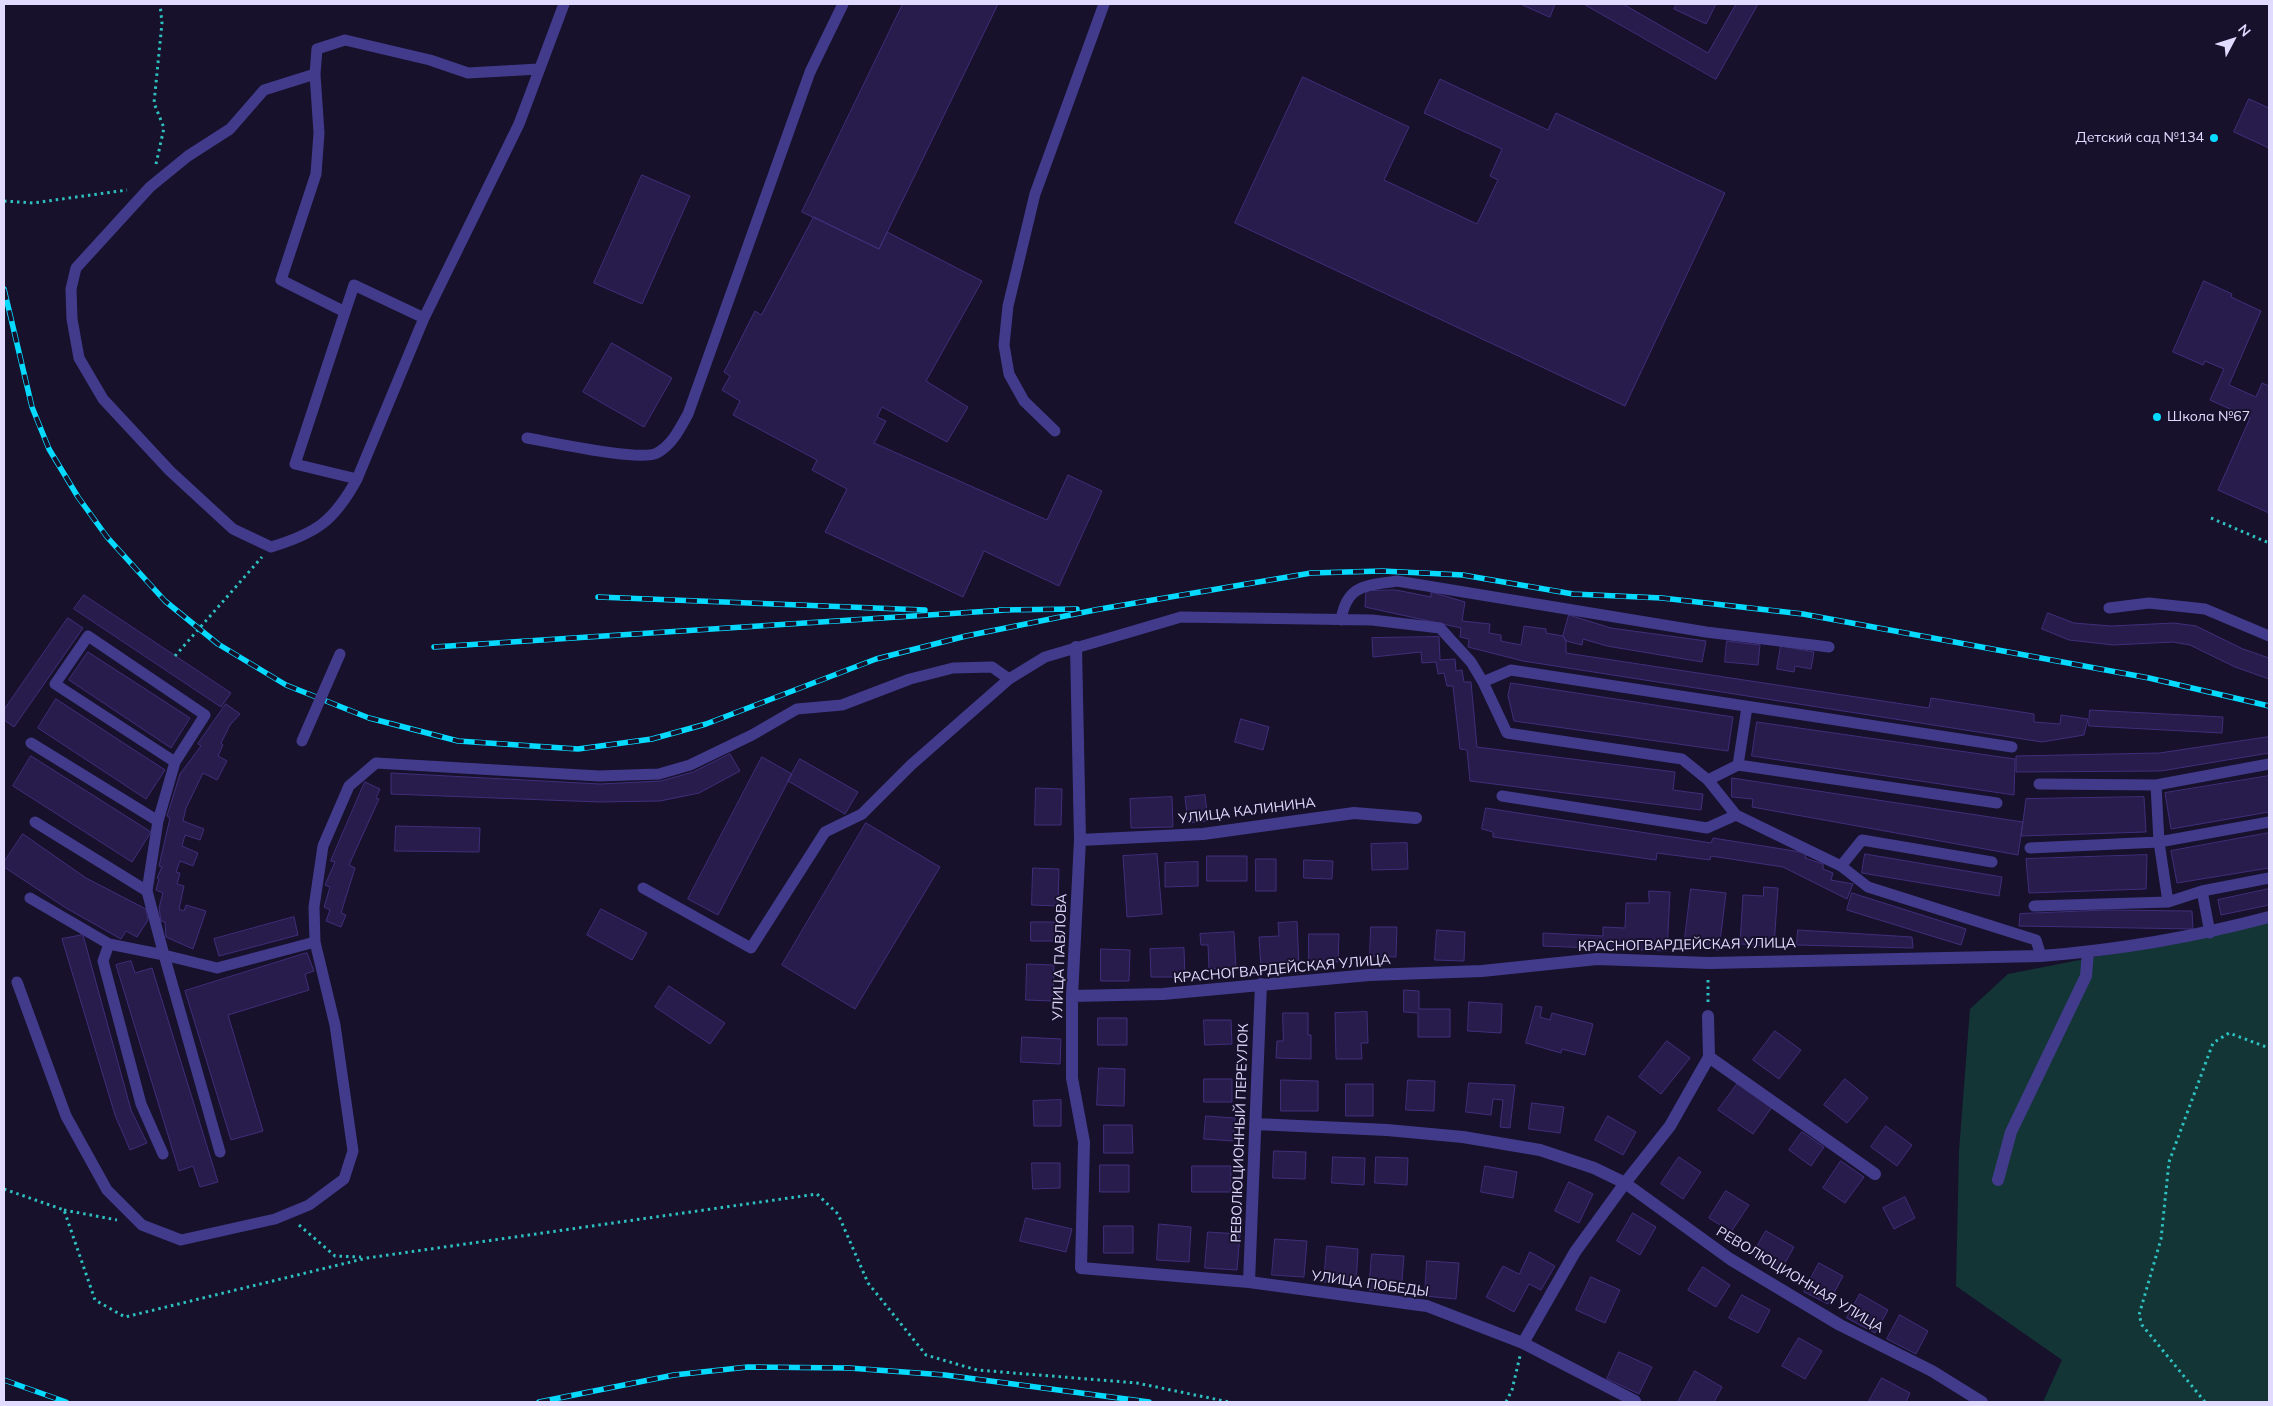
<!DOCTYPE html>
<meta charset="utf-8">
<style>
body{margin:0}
#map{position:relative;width:2273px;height:1406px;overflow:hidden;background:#17112c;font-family:Mulish,sans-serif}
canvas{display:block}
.frame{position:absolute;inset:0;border:5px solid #e1dbff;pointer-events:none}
.north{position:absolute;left:2208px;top:15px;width:50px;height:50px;-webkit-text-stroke:4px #17112c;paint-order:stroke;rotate:50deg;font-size:14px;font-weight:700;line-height:20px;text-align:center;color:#e1dbff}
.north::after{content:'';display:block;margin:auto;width:18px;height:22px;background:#e1dbff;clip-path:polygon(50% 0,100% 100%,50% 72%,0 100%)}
</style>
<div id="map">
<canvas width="2273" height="1406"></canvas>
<div class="frame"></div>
<div class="north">N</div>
</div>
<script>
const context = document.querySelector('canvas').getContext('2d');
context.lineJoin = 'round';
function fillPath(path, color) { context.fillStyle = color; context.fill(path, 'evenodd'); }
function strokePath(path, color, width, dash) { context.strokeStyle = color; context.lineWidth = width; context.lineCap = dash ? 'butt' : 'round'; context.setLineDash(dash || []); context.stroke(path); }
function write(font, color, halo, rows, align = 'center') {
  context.font = font + ' Mulish,sans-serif'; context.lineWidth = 4; context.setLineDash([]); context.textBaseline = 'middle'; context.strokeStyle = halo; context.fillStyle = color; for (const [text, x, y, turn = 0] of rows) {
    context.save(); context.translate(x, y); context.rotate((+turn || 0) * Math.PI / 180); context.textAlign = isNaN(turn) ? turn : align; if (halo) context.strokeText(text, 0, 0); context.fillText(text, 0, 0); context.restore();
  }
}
const green = new Path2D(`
 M2269,923V1402H2043L2062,1360L1956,1286L1959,1151L1970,1009L2008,974Z`);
const building = new Path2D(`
 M903,4H998L879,249L802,212Z
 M1521,4H1555L1550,17Z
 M1584,4H1623L1708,53L1736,4H1758L1716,79Z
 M1677,4H1716L1706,24L1674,9Z
 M1303,77L1409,127L1384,180L1477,224L1498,180L1490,176L1502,149L1424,113L1440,79L1548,130L1556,113L1725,193L1625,406L1235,223Z
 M2249,99L2269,108V148L2234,132Z
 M642,175L690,196L642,304L594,283Z
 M814,217L879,249L887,232L982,281L926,381L968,407L947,442L882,407L877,417L886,421L874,443L1047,520L1068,475L1102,491L1059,586L984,551L963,597L825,532L847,489L812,470L817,460L733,415L740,401L722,390L730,376L724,372L755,311L761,315Z
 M2204,281L2232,294L2231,297L2261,311L2229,385L2256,397L2262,383L2269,386V513L2218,490L2250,418L2210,400L2224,369L2205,361L2203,365L2173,352Z
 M612,343L672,378L644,427L583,392Z
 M1396,590L1431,597V592L1465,602L1462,621L1490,624L1489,633L1501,635V641L1521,645L1524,626L1546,629V633L1563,636L1566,641V653L1929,708L1931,698L2034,714V722L2060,724L2061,715L2088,719L2084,735L2042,742L1523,661L1468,647L1469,639L1460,637L1461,628L1365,607L1366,591Z
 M84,595L231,693L221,707L74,609Z
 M2048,613L2074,623L2111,626L2174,623L2196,626L2243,649L2269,658V679L2235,667L2190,645L2173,642L2113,645L2069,640L2042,629Z
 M1569,615L1611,628L1706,641L1702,662L1607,646L1583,639L1582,645L1566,641L1563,636Z
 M68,618L83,628L14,727L4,720V710Z
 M1439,637L1440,660L1455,659L1456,671L1462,670L1464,682H1471L1477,747L1675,772L1673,790L1703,794L1701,810L1470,781L1467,750L1460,749L1453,686H1447L1444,673L1438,674L1436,662L1422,663L1421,652L1373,657L1372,638Z
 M1727,641L1760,645L1758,665L1725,662Z
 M1781,646L1814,652L1811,669L1795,666L1794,672L1777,669Z
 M88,652L190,718L171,748L69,680Z
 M1511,683L1733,717L1728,751L1514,721L1508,696Z
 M56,699L165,770L146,799L38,728Z
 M226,704L240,714L230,725L221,743L223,745L218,756L227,761L217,780L203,773L186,808L183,821L204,829L200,840L185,835L182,846L198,853L193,866L180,861L176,872L180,873L177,884L184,886L179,909L184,911L186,905L206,911L193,949L166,937L165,922L161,921L159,908L163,893L156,890L159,879L157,878L162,867L159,866L170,818L167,816L180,774L201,746L198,744Z
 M2090,710L2223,717L2222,733L2089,726Z
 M1241,719L1269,727L1263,750L1235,742Z
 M1757,722L2015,759L2014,795L1752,756Z
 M2269,737V753L2161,771L2016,772V756L2159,753Z
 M730,754L740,771L699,793L660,801L599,802L391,794V773L600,784L661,781L693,772Z
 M31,756L151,832L132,862L13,786Z
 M762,757L792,774L718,915L688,899Z
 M800,759L858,792L845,814L788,781Z
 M2269,776V812L2171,829L2165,793Z
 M1732,778L2023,822L2018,855L1752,807L1753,799L1732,797Z
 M365,782L380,789L376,798L379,799L349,865L355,868L341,913L346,915L341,927L326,921L330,910L324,907L330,887L325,885L335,862L331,861Z
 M1036,788L1062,789L1061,825H1035Z
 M1205,795L1208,821L1188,823L1185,797Z
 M1172,797L1173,827L1131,828L1130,799Z
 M2144,797L2146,832L2021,836L2026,799Z
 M1486,808L1711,843L1713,838L1807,853L1805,858L1823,864V869L1833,873L1831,880L1853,884L1847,899L1783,867L1711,856L1710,860L1657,853L1656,860L1493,837V832L1482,829Z
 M866,823L940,867L855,1009L782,965Z
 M396,826L480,828L479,852L395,851Z
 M2269,833V868L2177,883L2171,851Z
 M23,834L86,878L146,909L148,920L137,937L126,931L121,939L66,908L4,867V862Z
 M1407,843L1408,869L1372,870L1371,844Z
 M1157,854L1162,914L1127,917L1123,856Z
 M1865,854L2002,877L1999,896L1862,873Z
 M2147,855L2146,889L2029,893L2026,859Z
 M1207,856H1247V881H1207Z
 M1256,859H1276V891H1256Z
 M1304,860L1333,861L1332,879L1304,878Z
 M1198,862V886L1165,887V863Z
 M1033,868L1059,869L1058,906L1032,905Z
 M1764,887L1778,888L1774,946L1740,944L1743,895L1763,896Z
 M1691,889L1726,893L1719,950L1684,946Z
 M2269,889V905L2221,915L2218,900Z
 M1649,891L1670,892L1667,951L1543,946V933L1603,936V927L1625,928L1626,903H1649Z
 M1852,893L1966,929L1961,945L1847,910Z
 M601,909L647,933L632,960L587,935Z
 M2106,910L2192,911L2193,929L2019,926L2020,914Z
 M294,917L298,935L219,956L214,939Z
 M1031,922H1056L1057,941H1031Z
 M1297,922L1299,965L1261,967L1259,937L1279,936L1278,923Z
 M1371,927H1397L1396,957L1370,956Z
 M1437,930L1465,932L1464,961L1435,960Z
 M1798,930L1912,937L1913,948L1797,945Z
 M1234,932L1236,968L1209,969L1208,945H1201L1200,934Z
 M1309,934H1339L1338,962L1309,961Z
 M83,935L131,1110L147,1143L130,1150L115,1115L62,939Z
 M1184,948L1185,977H1151L1150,949Z
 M1101,949L1130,950L1129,981H1101Z
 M307,953L314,971L305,974L309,990L228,1015L263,1131L231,1140L185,991Z
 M131,961L135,973L152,968L218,1182L200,1187L193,1166L179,1171L116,965Z
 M1027,964L1054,965L1053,1001L1026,1000Z
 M669,986L725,1023L710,1044L655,1007Z
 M1404,990L1419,991V1009H1450V1037H1418V1013L1404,1012Z
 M1469,1002L1502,1004L1501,1033L1468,1031Z
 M1536,1006L1542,1007L1540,1017L1550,1020L1552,1013L1593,1024L1585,1055L1562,1049L1561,1053L1526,1043Z
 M1367,1012L1368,1043H1361L1362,1059H1336L1335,1013Z
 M1283,1013H1308V1035H1311V1059L1276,1058L1277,1041H1283Z
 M1098,1018H1127V1045H1098Z
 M1204,1020H1231L1232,1044L1205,1045Z
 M1775,1031L1801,1050L1779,1079L1753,1060Z
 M1022,1037L1061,1039L1060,1064L1021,1062Z
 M1667,1041L1690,1058L1661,1094L1639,1077Z
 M1099,1068L1125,1069L1124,1106L1097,1105Z
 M1204,1079H1232V1102H1204Z
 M1845,1079L1868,1098L1847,1123L1824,1105Z
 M1281,1080L1318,1081V1111H1281Z
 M1408,1080L1435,1081L1434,1111L1406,1110Z
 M1469,1083L1515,1085L1510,1128L1500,1127L1503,1100L1493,1099L1491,1115L1466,1112Z
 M1738,1083L1772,1107L1753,1134L1718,1110Z
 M1346,1084H1373V1116H1346Z
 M1061,1100V1126H1034L1033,1101Z
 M1532,1103L1564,1107L1560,1133L1529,1129Z
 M1206,1116L1235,1118L1233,1141L1204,1139Z
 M1608,1116L1636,1132L1623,1155L1595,1140Z
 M1104,1125H1132L1133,1153H1104Z
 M1886,1126L1912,1145L1897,1166L1871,1147Z
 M1802,1132L1824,1147L1811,1166L1789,1150Z
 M1274,1151L1306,1152L1305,1179L1273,1178Z
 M1333,1157L1365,1158L1364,1185L1332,1183Z
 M1376,1157L1408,1158L1407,1185L1375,1183Z
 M1679,1157L1701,1172L1683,1199L1661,1184Z
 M1841,1161L1864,1177L1845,1203L1823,1188Z
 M1032,1163H1060V1188L1033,1189Z
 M1100,1165H1129V1192H1100Z
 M1192,1166H1231V1192H1192Z
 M1485,1166L1517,1172L1513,1198L1481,1192Z
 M1569,1182L1593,1194L1579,1223L1555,1211Z
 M1726,1191L1749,1205L1731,1232L1709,1218Z
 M1905,1197L1915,1218L1894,1229L1883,1208Z
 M1633,1213L1656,1227L1640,1255L1617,1241Z
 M1026,1218L1072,1229L1066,1252L1020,1241Z
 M1159,1224L1191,1227L1189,1262L1157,1260Z
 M1104,1226H1133V1253H1104Z
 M1766,1231L1794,1247L1781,1270L1753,1254Z
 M1208,1232L1240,1234L1237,1270L1205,1268Z
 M1275,1239L1307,1241L1304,1277L1272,1275Z
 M1327,1246L1358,1249L1356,1284L1324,1282Z
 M1530,1252L1555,1266L1541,1290L1529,1284L1514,1312L1486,1297L1503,1266L1519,1274Z
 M1372,1254L1404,1256L1401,1292L1369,1290Z
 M1427,1261L1459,1263L1456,1299L1425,1296Z
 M1819,1263L1843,1276L1828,1304L1804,1292Z
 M1703,1267L1730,1285L1716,1307L1688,1290Z
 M1591,1277L1620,1290L1605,1323L1576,1310Z
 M1860,1294L1888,1310L1875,1333L1847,1318Z
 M1742,1295L1770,1310L1758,1333L1729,1318Z
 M1900,1315L1928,1331L1916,1354L1887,1339Z
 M1799,1338L1822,1351L1805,1379L1782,1366Z
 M1619,1352L1652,1367L1639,1394L1607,1379Z
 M1695,1371L1722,1387L1714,1402H1678Z
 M1882,1378L1910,1393L1906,1402L1869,1401Z`);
const path = new Path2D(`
 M156,164L164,128L154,103L162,23L160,4
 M4,201L33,203L127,190
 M2211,518L2269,543
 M175,656L262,557
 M1708,1002V978
 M4,1189L64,1210L95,1300L125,1317L367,1258L817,1194L838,1214L868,1283L926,1355L977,1370L1137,1383L1229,1402
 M64,1210L117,1220
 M299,1225L335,1256L361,1257
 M1506,1402L1512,1390L1520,1356
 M2205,1402L2142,1325L2139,1315L2161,1239L2169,1162L2213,1043L2229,1033L2269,1048`);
const service = new Path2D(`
 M539,69L468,73L430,60L345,40L317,49L315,74L264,90L230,129L188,156L150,187L76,268L71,289L72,319L79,358L103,399L170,471L233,529L271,547C317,533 334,521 357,479L424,318L519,124L564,4
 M315,74L319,133L316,174L281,280L345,312L354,285L424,318
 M345,312L295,464L357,479
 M1055,431L1024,401L1009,374L1004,345L1008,306L1035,194L1104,4
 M527,438C551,442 640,462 657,453C673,444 680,428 688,414L810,72L843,4
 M2109,608L2149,603L2205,609L2269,636
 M1341,620C1347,584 1366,586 1397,581L1706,632L1829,647
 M1483,682L1511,670L2012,747
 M31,743L158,821
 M175,762L55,684L88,636L205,715L175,762L158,821L147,891L164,955L217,968L315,942
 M1738,765L1747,707
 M1708,780L1738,765L1997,803
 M2039,784L2156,785L2269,764
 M2156,785L2159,842L2168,902
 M1502,796L1707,828L1736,815
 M35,822L147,891
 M2030,848L2159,842L2269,822
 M1841,866L1862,840L1992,862
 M643,888L751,948L825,832L862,814L911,765L1009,679
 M2202,891L2210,933
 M30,898L109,944L164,955L220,1152
 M2034,906L2168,902L2202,891L2269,878
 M109,944L103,961L141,1104L163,1154
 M17,982L66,1116L107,1190L142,1225L181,1240L275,1219L309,1205L344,1179L353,1151L335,1025L315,942L314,907L323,846L349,786L376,763L599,776L659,774L690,765L752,735L797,709L842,705L910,679L953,668L992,667L1009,679L1045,657L1181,617L1372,620L1440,628L1471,662L1483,682L1507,733L1682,759L1708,780L1736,815L1841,866L1868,887L2036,940L2041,956`);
const minor = new Path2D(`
 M1076,647L1080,840L1072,996V1078L1084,1142L1081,1268L1249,1282L1427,1306L1523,1343L1635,1401
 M1080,840L1203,834L1354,813L1416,818
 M1072,996L1163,994L1369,975L1482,971L1597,959L1709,963L2041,956C2118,950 2194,937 2269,917
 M1709,1057L1875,1174
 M1255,1124L1387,1130L1463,1137L1540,1150L1594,1168L1625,1183L1730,1259L1840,1325L1932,1371L1982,1402
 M1998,1180L2011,1132L2086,976L2088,952
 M1249,1282L1261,984
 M1523,1343L1575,1252L1625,1183L1670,1126L1709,1057L1708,1016`);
const rail = new Path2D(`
 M4,289L32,407L49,449L78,497L107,537L165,601L218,644L286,685L369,718L458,741L578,749L652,739L706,724L876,659L966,636L1100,609L1311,573L1382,571L1463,575L1573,594L1662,598L1803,614L2149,678L2269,706
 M598,597L925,610
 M999,610L1077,609
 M434,647L1006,610
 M4,1380L66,1402
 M539,1402L674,1375L748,1367L849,1368L945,1375L1149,1402`);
const serviceBridge = new Path2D(`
 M302,741L340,654`);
const markers = [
 [2214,138,5,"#07daff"],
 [2157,417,5,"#07daff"]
];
const poiNames = [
 ["Детский сад №134",2204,138],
 ["Школа №67",2167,417,"left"]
];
const streetNames = [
 ["УЛИЦА КАЛИНИНА",1247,811,-7],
 ["КРАСНОГВАРДЕЙСКАЯ УЛИЦА",1687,945,-1],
 ["УЛИЦА ПАВЛОВА",1060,957,-88],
 ["КРАСНОГВАРДЕЙСКАЯ УЛИЦА",1282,969,-5],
 ["РЕВОЛЮЦИОННЫЙ ПЕРЕУЛОК",1240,1133,-88],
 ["РЕВОЛЮЦИОННАЯ УЛИЦА",1800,1280,31],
 ["УЛИЦА ПОБЕДЫ",1370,1284,8]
];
fillPath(green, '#133536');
fillPath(building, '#281c4d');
strokePath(building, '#402e7a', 1);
strokePath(path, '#2ec0bf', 3, [2.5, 4]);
strokePath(service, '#423b8c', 11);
strokePath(minor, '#423b8c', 12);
strokePath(rail, '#07daff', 5.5);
strokePath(rail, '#17112c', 4, [11]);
strokePath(serviceBridge, '#423b8c', 11);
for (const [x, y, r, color] of markers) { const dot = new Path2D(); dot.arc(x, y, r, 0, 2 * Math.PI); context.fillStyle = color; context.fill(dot); strokePath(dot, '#17112c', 2); }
write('14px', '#e1dbff', '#17112c', poiNames, 'right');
write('14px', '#e1dbff', '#17112c', streetNames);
</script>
